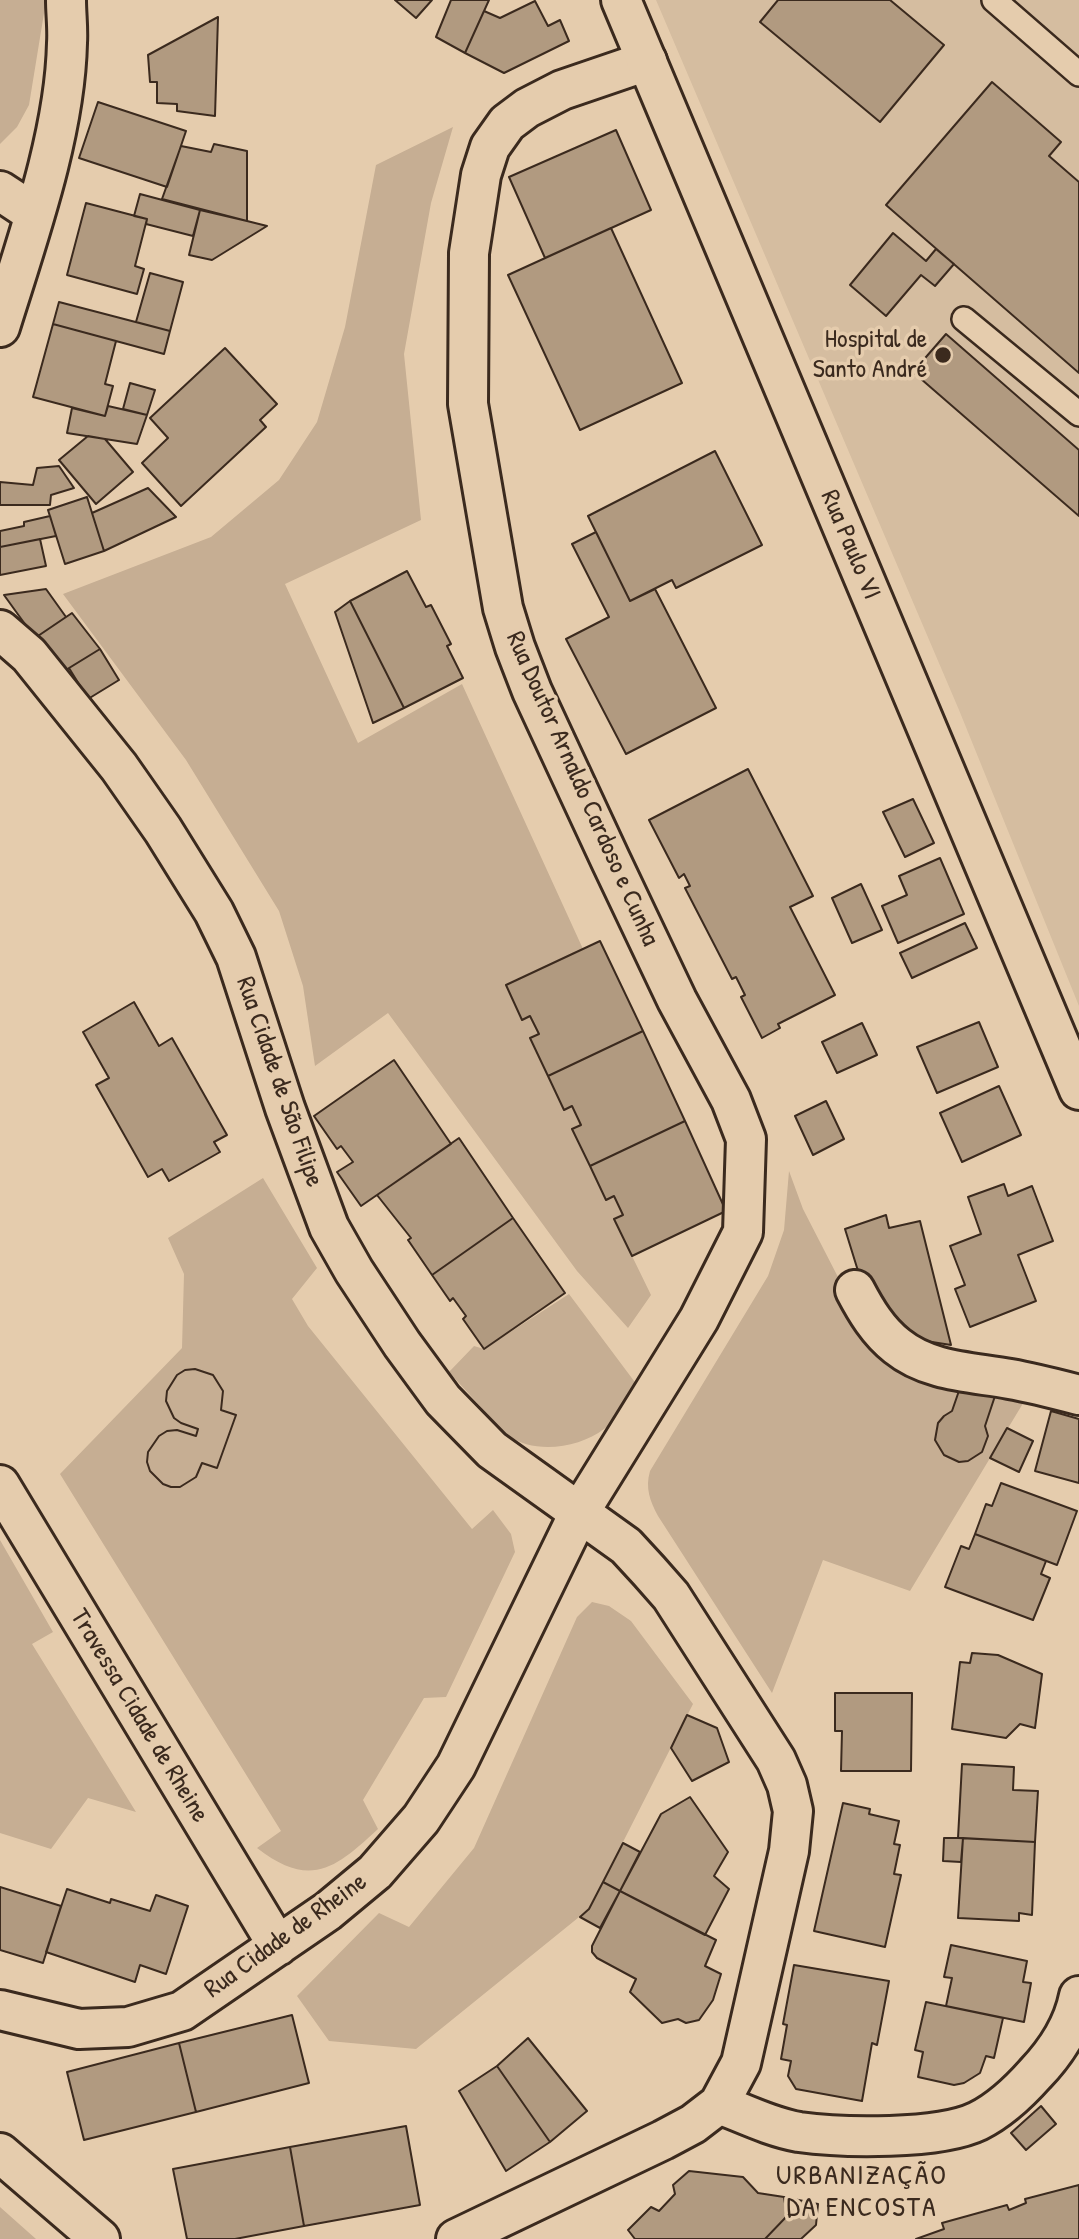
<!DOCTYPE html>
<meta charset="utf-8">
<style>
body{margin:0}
canvas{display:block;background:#e5ccad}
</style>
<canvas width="1079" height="2239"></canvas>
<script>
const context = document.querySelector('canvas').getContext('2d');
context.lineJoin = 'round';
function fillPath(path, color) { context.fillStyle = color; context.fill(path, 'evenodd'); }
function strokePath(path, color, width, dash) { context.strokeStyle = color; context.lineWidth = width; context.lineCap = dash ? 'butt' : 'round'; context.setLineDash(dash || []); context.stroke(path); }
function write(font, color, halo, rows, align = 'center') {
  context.font = font + ' "Patrick Hand",sans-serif'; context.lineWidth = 7; context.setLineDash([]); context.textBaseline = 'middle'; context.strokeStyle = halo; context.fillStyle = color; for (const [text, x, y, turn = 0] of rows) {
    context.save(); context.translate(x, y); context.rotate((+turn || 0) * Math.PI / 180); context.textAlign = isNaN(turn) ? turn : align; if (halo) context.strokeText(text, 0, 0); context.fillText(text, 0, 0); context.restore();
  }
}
const built = new Path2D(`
 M656,0H1079V1006L959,710Z`);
const green = new Path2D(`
 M0,0H44L45,7L29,105L17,127L0,144Z
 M453,127L431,203L404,354L421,520L285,584L358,743L462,684L583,949L523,1019L530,1016L539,1034L564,1109L572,1106L581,1125L573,1129L606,1200L614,1196L623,1215L614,1219L651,1295L628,1328L577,1271L388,1013L315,1066L303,986L279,911L186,760L63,594L211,537L279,480L317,422L345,327L376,165Z
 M789,1171L803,1209L858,1316L1028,1395L910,1591L823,1560L772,1693L658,1516C650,1501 645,1488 650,1471L768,1276L784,1230Z
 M263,1178L317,1268L292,1299L308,1326L472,1529L493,1510L511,1534L515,1552L446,1697L424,1698L363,1800L378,1829C335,1869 310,1889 257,1848L281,1831L60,1474L182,1348L184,1274L168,1238Z
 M569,1294L640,1389C629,1403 619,1419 604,1429C579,1448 534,1455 508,1435C501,1430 495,1422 489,1416C476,1401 462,1387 449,1372L474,1346L484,1349Z
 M0,1540L53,1632L32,1644L136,1812L88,1798L51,1849L0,1833Z
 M592,1602L609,1606L631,1621L693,1704L589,1909L416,2049L329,2041L297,1996L379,1913L409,1927L474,1848L577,1617Z
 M0,2207L36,2239H0Z`);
const building = new Path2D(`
 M395,0H432L416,18Z
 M451,0H489L465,53L436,37Z
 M778,0H890L944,45L880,122L760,22Z
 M535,1L548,26L560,20L569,41L504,73L465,53L484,11L500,18Z
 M218,17L215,116L177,111V104L157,103V82H150L148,55Z
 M992,82L1061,142L1049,156L1079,182V373L886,205Z
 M98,102L186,131L167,187L79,158Z
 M616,130L651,210L545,258L509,177Z
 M214,144L247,151V221L162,199L181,146L211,152Z
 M140,194L200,210L193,236L146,224L147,219L134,216Z
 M86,203L147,219L135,266L144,269L137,294L67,275Z
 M200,210L247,221L267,226L212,260L189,255Z
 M611,228L682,383L580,430L508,275Z
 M893,233L926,261L936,249L954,264L935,286L921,275L886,316L850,285Z
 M150,273L183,282L170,331L136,322Z
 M59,302L170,331L164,354L53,324Z
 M53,324L116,341L105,384L113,386L105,416L33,397Z
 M946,334L1079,450V516L913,372Z
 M225,348L277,404L260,420L266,427L181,506L142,463L168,438L150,418Z
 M130,383L155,390L147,415L123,409Z
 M108,406L147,415L137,444L67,433L72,408L105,416Z
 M88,436L105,439L133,472L96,504L59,460Z
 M715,451L762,545L676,588L672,580L630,601L588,516Z
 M59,466L74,488L51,495L50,505H0V482L33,485L37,468Z
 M148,488L176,517L104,551L92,513Z
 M87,497L104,551L65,564L48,510Z
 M50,516L56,536L0,547V531L24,526V522Z
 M596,532L630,601L655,589L716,708L626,754L566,639L609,617L572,544Z
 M40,539L46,566L0,575V547Z
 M407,571L426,607L431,605L451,644L447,646L463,678L404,708L350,601Z
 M46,589L66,617L35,638L4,595Z
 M350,601L404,708L373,723L335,612Z
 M72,613L100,649L61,673L35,638Z
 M100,649L119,680L88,699L69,668Z
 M748,769L813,896L790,907L835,995L778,1024L780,1028L762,1038L741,997L745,995L736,977L732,979L685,888L690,886L684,874L679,878L649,820Z
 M913,799L934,843L905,857L883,812Z
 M940,858L964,914L898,943L882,906L907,895L899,876Z
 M861,884L882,930L852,943L832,898Z
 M965,923L977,948L912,978L900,953Z
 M600,941L643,1031L548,1076L530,1038L539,1034L530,1016L522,1020L506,985Z
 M134,1002L159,1046L172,1038L227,1135L214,1142L220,1152L169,1181L162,1169L148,1177L96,1085L109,1078L83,1032Z
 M979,1022L998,1067L937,1093L917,1047Z
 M862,1023L877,1055L837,1073L822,1042Z
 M643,1031L685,1121L590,1166L572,1129L581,1125L572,1106L564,1110L548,1076Z
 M394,1060L451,1144L361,1206L337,1172L353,1162L341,1146L337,1149L314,1116Z
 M999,1086L1021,1135L962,1162L940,1113Z
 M826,1101L844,1139L813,1155L795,1116Z
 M685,1121L726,1211L632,1256L614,1219L623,1215L614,1196L606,1200L590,1166Z
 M459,1138L513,1218L432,1275L408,1240L411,1238L377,1195Z
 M1004,1184L1008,1196L1032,1186L1053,1241L1018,1255L1036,1301L970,1327L955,1289L965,1285L950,1246L981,1234L968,1197Z
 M886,1215L889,1228L920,1221L951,1345L913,1339L863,1287L845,1229Z
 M513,1218L565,1293L484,1349L463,1319L466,1316L453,1298L450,1301L432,1275Z
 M195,1369L213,1375L223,1391L221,1410L236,1415L217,1468L202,1463L196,1477L180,1487H171L163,1484L150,1471L147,1462L148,1452L159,1436L167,1431L177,1430L196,1436L198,1429L181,1423L174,1418L166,1401L167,1391L177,1375L185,1370Z
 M195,1369L213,1375L223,1391L221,1410L236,1415L217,1468L202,1463L196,1477L180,1487H171L163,1484L150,1471L147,1462L148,1452L159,1436L167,1431L177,1430L196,1436L198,1429L181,1423L174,1418L166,1401L167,1391L177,1375L185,1370Z
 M961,1385L995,1396L985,1426L988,1436L982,1452L968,1461L959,1462L944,1455L935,1440L938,1423L944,1416L952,1411Z
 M1051,1411L1079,1419V1483L1035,1471Z
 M1007,1428L1033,1441L1019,1472L990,1458Z
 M1001,1483L1077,1511L1057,1565L975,1534L986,1504L992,1506Z
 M975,1534L1046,1561L1041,1574L1050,1578L1033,1620L945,1587L961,1546L969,1549Z
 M972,1653L998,1655L1042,1674L1035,1728L1020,1724L1006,1738L952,1729L960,1662L970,1663Z
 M835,1693H912L911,1771H841L842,1731H835Z
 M687,1715L717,1728L729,1762L692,1781L671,1748Z
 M962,1764L1014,1767L1013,1790L1038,1791L1035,1842L958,1838Z
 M690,1797L728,1852L714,1876L729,1889L705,1935L620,1891L661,1814Z
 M843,1803L870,1809L869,1814L899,1821L894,1844L900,1845L894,1874L901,1875L885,1947L814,1931Z
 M944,1838H963L961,1862L943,1861Z
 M963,1838L1035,1842L1032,1915L1019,1913V1921L958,1918Z
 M623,1843L640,1852L620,1891L603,1882Z
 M603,1882L620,1891L600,1928L580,1917L589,1909Z
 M0,1887L61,1906L43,1963L0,1950Z
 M67,1889L110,1903L111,1899L150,1911L156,1895L188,1906L166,1974L140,1965L135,1982L46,1952Z
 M620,1891L716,1940L705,1966L721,1974L713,2000L699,2020L686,2023L678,2019L662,2023L630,1992L636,1979L597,1958L592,1952V1946Z
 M951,1945L1027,1961L1023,1982L1031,1983L1024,2022L946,2006L952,1978L944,1977Z
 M794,1965L889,1981L877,2045L872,2043L862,2101L796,2089L788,2076L791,2061L781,2059L787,2025L783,2024Z
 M926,2002L1003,2018L994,2058L986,2056L980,2073L964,2083L954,2085L918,2077L923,2052L915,2050Z
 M292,2015L309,2083L196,2112L179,2043Z
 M528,2038L587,2111L550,2142L497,2066Z
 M179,2043L196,2112L84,2140L67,2072Z
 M497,2066L550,2142L506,2171L459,2091Z
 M1041,2106L1056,2124L1026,2150L1011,2133Z
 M406,2126L420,2205L304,2226L290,2147Z
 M290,2147L304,2226L235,2239H187L173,2169Z
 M689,2171L743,2177L758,2193L784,2197L787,2216L765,2239H635L628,2230L651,2207L659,2211L675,2194L673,2185Z
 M1079,2185V2239H916L944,2229L942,2223L1007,2205L1009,2210L1026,2203L1025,2199Z
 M784,2197L818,2204L816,2225L801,2239H765L787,2216Z`);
const lane = new Path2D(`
 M994,0L1079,74
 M964,319L1079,414`);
const street = new Path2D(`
 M0,191L35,214
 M0,327C27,240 65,135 67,43C68,29 66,14 66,0
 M0,630L29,655L119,767L163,830L214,912L236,957L285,1108L329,1227L354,1271L402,1344L443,1400L492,1450L626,1546L649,1571L671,1596L776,1760L787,1785L793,1811L789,1851L741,2063L719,2104L693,2124L663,2140L456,2239
 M855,1290C866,1311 878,1331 897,1346C929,1372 972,1372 1010,1379C1033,1383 1056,1389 1079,1395
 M0,1485L278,1946
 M0,2010L79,2029L128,2027L182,2011L328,1911L375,1872L421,1819L456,1766L579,1513L699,1319L743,1232L746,1139L731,1100L677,1000L611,861L532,691L515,647L503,608L468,404L469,253L481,175L490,147L507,123L527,108L562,90L647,61
 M719,2104C745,2114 771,2127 799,2132C842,2138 939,2140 978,2121C1000,2110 1019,2092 1035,2074C1056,2052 1073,2026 1079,1996
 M0,2153L100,2239`);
const secondary = new Path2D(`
 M621,0L1079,1090`);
const markers = [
 [943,355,9,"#3b2a1e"]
];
const poiNames = [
 ["Hospital de",927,340],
 ["Santo André",927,370]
];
const streetNames = [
 ["Rua Paulo VI",850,545,67],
 ["Rua Doutor Arnaldo Cardoso e Cunha",582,789,66],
 ["Rua Cidade de São Filipe",279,1082,71],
 ["Travessa Cidade de Rheine",139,1716,59],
 ["Rua Cidade de Rheine",286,1936,-36]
];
const neighbourhoodNames = [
 ["URBANIZAÇÃO",862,2177],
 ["DA ENCOSTA",862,2209]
];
fillPath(built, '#d5bda0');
fillPath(green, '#c6ae93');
fillPath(building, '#b19a80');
strokePath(building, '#3b2a1e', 2);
strokePath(lane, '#3b2a1e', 28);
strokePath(street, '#3b2a1e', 44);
strokePath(secondary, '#3b2a1e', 44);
strokePath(lane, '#e5ccad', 23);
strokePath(street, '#e5ccad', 38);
strokePath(secondary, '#e5ccad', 38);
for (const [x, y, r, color] of markers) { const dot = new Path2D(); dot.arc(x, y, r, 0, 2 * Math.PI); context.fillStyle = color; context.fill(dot); strokePath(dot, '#e5ccad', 2.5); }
write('26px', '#3b2a1e', '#e5ccad', poiNames, 'right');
write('26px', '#3b2a1e', '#e5ccad', streetNames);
context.letterSpacing = '2px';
write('28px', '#3b2a1e', '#e5ccad', neighbourhoodNames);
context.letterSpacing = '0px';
</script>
